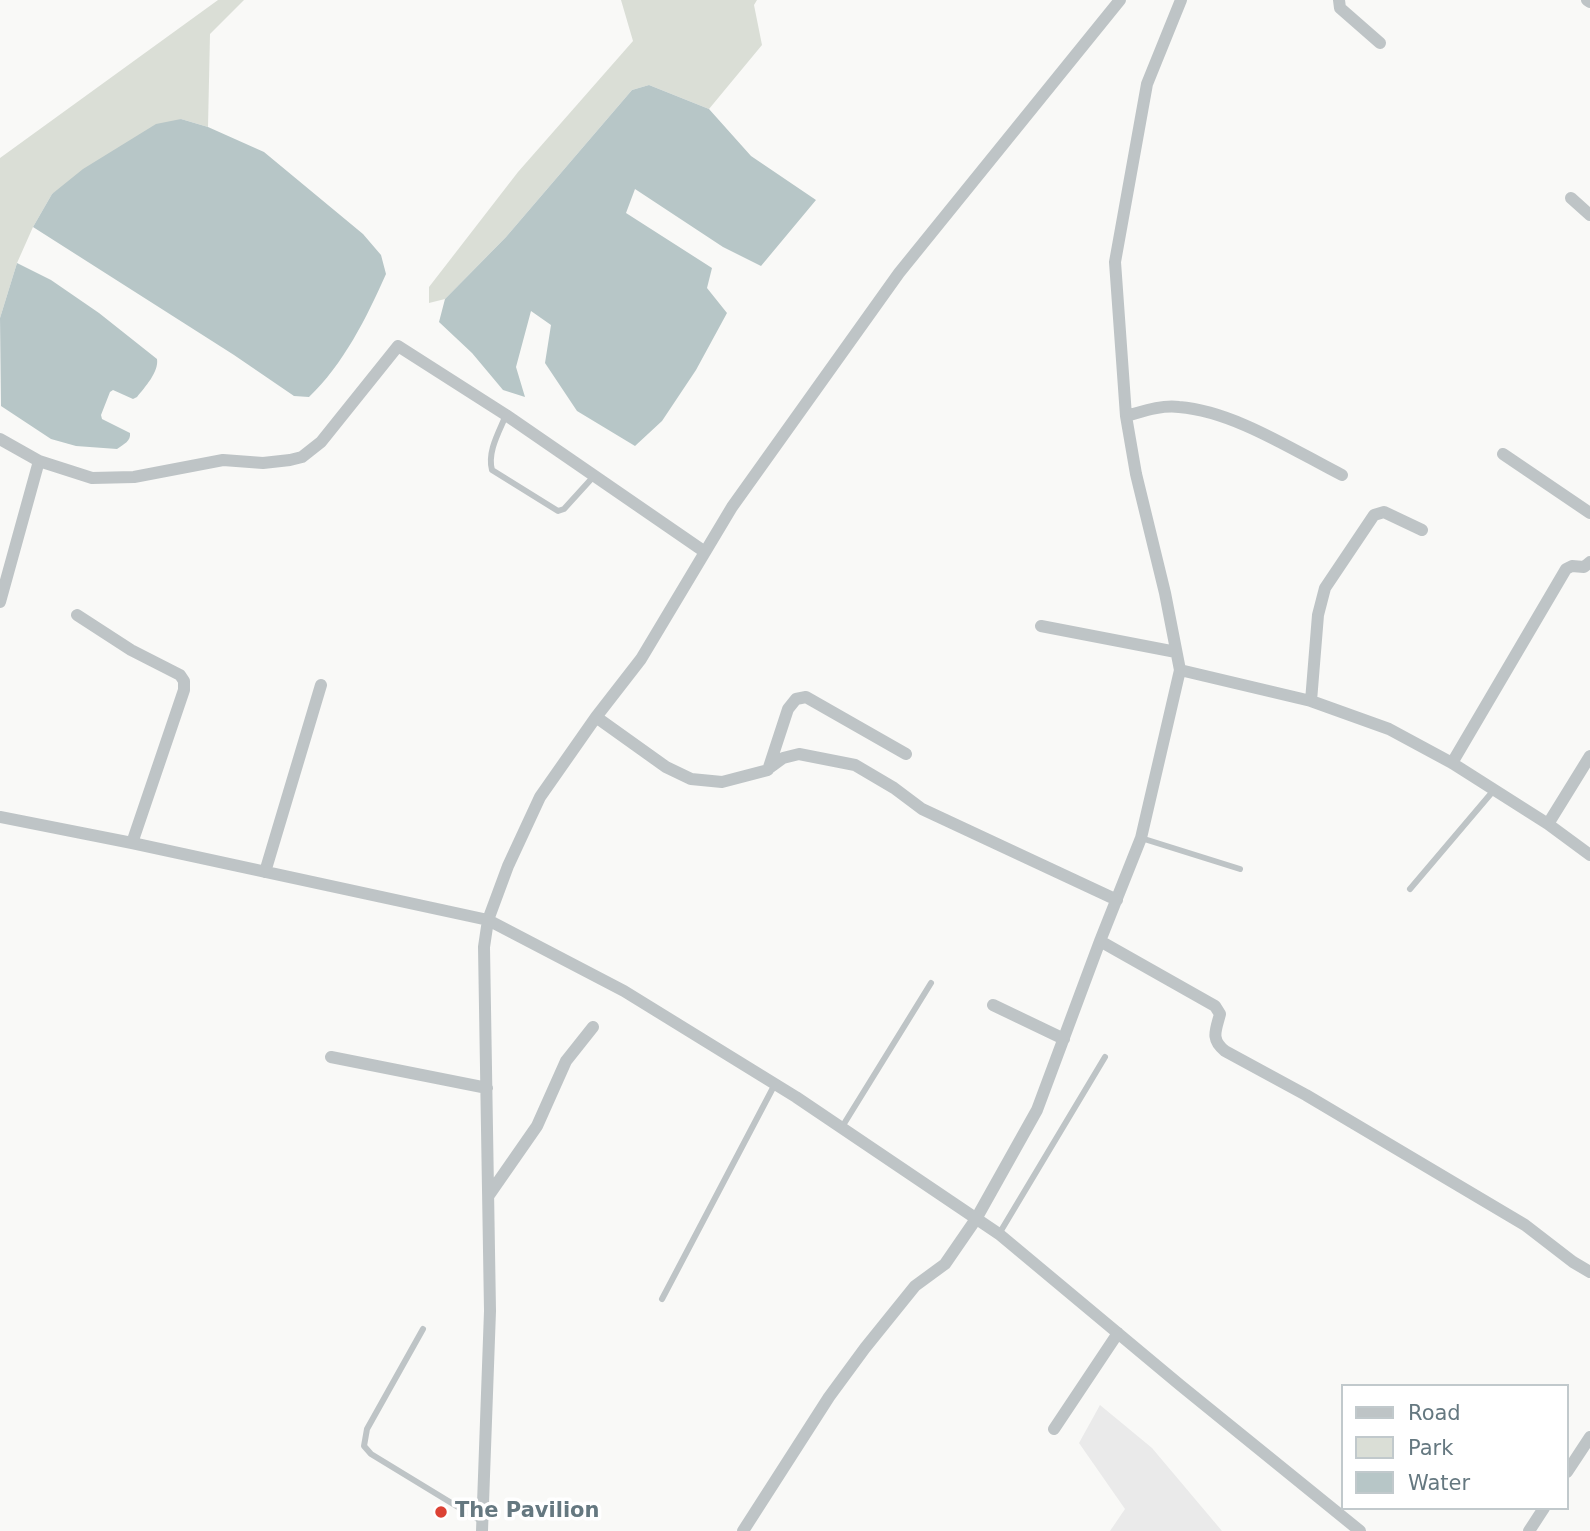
<!DOCTYPE html>
<style>
body{margin:0}
#map{position:relative;width:1590px;height:1531px;overflow:hidden;background:#f9f9f7;font-family:"DejaVu Sans",sans-serif}
canvas{display:block}
.legend{position:absolute;left:1341px;top:1384px;width:228px;height:126px;box-sizing:border-box;background:#fff;border:2px solid #c1c9cc;margin:0;padding:9px 12px;list-style:none;font-size:21px;color:#657880}
.legend li{display:flex;align-items:center;gap:14px;height:35px}
.legend b{width:35px;border:2px solid #c1c9cc}
</style>
<div id="map">
<canvas width="1590" height="1531"></canvas>
<ul class="legend">
<li><b style="height:9px;background:#bec4c6"></b>Road</li>
<li><b style="height:19px;background:#daded6"></b>Park</li>
<li><b style="height:19px;background:#b7c6c7"></b>Water</li>
</ul>
</div>
<script>
const context = document.querySelector('canvas').getContext('2d');
context.lineJoin = 'round';
function fillPath(path, color) { context.fillStyle = color; context.fill(path, 'evenodd'); }
function strokePath(path, color, width, dash) { context.strokeStyle = color; context.lineWidth = width; context.lineCap = dash ? 'butt' : 'round'; context.setLineDash(dash || []); context.stroke(path); }
function write(font, color, halo, rows, align = 'center') {
  context.font = font + ' "DejaVu Sans",sans-serif'; context.lineWidth = 7; context.setLineDash([]); context.textBaseline = 'middle'; context.strokeStyle = halo; context.fillStyle = color; for (const [text, x, y, turn = 0] of rows) {
    context.save(); context.translate(x, y); context.rotate((+turn || 0) * Math.PI / 180); context.textAlign = isNaN(turn) ? turn : align; if (halo) context.strokeText(text, 0, 0); context.fillText(text, 0, 0); context.restore();
  }
}
const built = new Path2D(`
 M1100,1405L1152,1448L1222,1531H1110L1125,1509L1079,1443Z`);
const green = new Path2D(`
 M218,0H244L210,34L208,127L181,119L52,194L33,227L17,263L0,318V158Z
 M621,0H757L754,5L762,45L709,109L649,85L632,90L506,237L445,299L429,303V287L518,172L633,41Z`);
const water = new Path2D(`
 M649,85L709,109L751,156L816,200L761,266L723,247L635,189L626,213L712,268L707,288L727,313L696,370L662,421L635,446L577,411L545,363L551,325L531,311L516,367L525,397L503,390L472,353L439,322L445,299L506,237L632,90Z
 M181,119L208,127L264,152L363,234L381,255L386,274C367,317 343,365 309,397L294,396L234,355L33,227L52,194L83,169L156,124Z
 M17,263L51,280L99,313L157,359C159,372 145,387 137,397L133,399L113,390L110,392L101,415L102,419L130,433C131,441 124,444 117,449L76,446L51,439L1,406L0,318Z`);
const lane = new Path2D(`
 M506,415C499,432 487,452 492,470L558,511L564,509L594,476
 M1141,838L1240,869
 M1410,889L1494,790
 M842,1127L931,983
 M999,1234L1105,1057
 M662,1299L775,1084
 M423,1329L367,1429L364,1446L371,1454L481,1521`);
const street = new Path2D(`
 M1339,0L1340,8L1380,43
 M1587,0L1590,2
 M1571,198L1590,215
 M1126,416C1144,411 1161,405 1179,407C1233,411 1293,450 1342,475
 M0,439L39,461L92,478L134,477L223,460L263,463L290,460L302,457L321,442L398,346L506,415L705,552
 M1503,454L1590,513
 M0,602L39,461
 M77,615L131,650L180,675L184,681V690L132,843
 M1041,626L1176,652
 M1180,670L1311,701L1389,729L1452,763L1548,824L1590,855
 M1311,701L1318,615L1325,588L1374,515L1384,512L1422,530
 M596,717L666,767L691,779L722,782L768,770L788,709L796,699L806,697L906,754
 M1452,763L1566,569L1572,566L1584,567L1590,562
 M768,769L783,758L799,754L855,765L894,788L922,809L1117,900
 M0,817L132,843L488,920L624,991L796,1097L999,1234L1180,1385L1360,1531
 M1548,824L1590,756
 M265,872L321,685
 M1100,941L1215,1006L1220,1014C1216,1030 1210,1039 1225,1051L1306,1095L1525,1225L1573,1262L1590,1272
 M993,1005L1064,1039
 M331,1057L487,1088
 M489,1195L537,1126L566,1061L593,1027
 M1054,1429L1118,1333
 M1567,1472L1590,1437
 M482,1531L490,1311L484,947L488,920L508,866L540,797L596,717L641,659L732,507L899,273L1120,0
 M743,1531L829,1397L865,1348L915,1286L945,1264L976,1219L1037,1110L1100,941L1141,838L1180,670L1165,593L1136,474L1126,416L1115,262L1147,84L1181,0
 M1529,1531L1544,1508`);
const markers = [
 [441,1512,7,"#dc4234"]
];
const poiNames = [
 ["The Pavilion",455,1512]
];
fillPath(built, '#eaeaea');
fillPath(green, '#daded6');
fillPath(water, '#b7c6c7');
strokePath(lane, '#bec4c6', 6);
strokePath(street, '#bec4c6', 12);
for (const [x, y, r, color] of markers) { const dot = new Path2D(); dot.arc(x, y, r, 0, 2 * Math.PI); context.fillStyle = color; context.fill(dot); strokePath(dot, '#fff', 2.5); }
write('bold 21px', '#657880', '#fff', poiNames, 'left');
</script>
